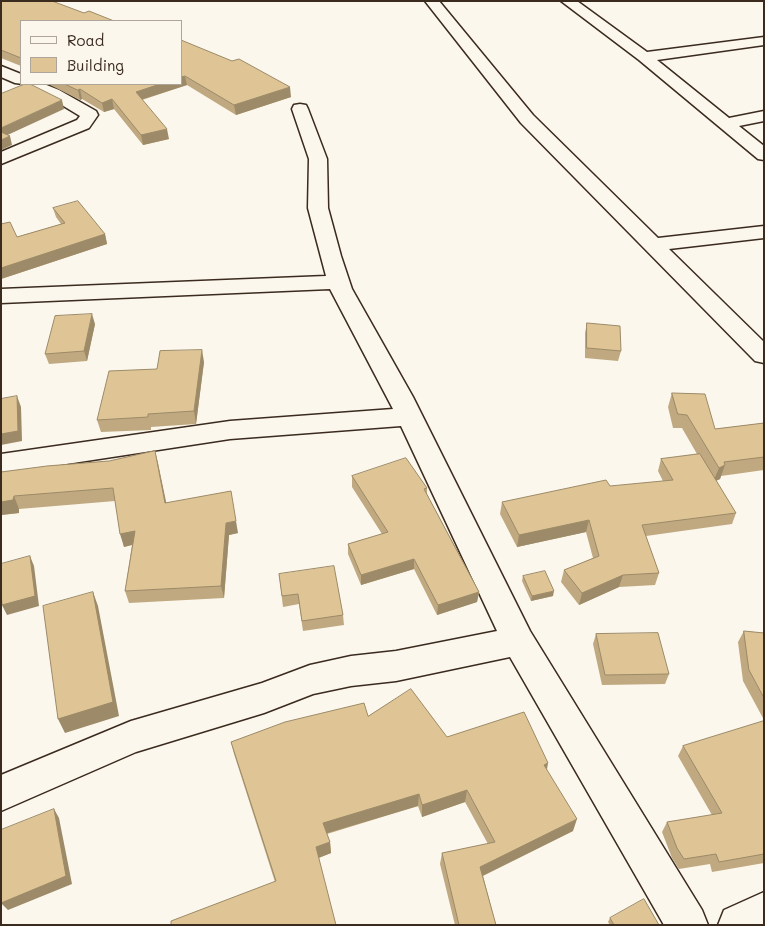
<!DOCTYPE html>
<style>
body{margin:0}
#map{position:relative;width:765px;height:926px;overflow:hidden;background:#fbf7ec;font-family:Mali,sans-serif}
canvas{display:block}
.frame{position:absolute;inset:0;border:2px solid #3b2a1e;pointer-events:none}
.legend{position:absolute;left:20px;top:20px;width:162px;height:65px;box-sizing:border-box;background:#fbf7ec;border:1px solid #aea59a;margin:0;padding:6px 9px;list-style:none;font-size:15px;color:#3b2a1e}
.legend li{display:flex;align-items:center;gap:10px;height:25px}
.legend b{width:25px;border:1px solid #aea59a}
</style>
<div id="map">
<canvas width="765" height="926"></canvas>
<div class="frame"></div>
<ul class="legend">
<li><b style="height:6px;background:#fbf7ec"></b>Road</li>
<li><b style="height:14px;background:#dfc595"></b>Building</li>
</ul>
</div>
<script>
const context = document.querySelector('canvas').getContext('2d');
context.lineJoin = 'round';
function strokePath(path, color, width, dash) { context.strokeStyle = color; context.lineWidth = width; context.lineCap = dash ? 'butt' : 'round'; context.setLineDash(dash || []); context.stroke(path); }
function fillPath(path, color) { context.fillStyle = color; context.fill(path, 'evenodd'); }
const minor = new Path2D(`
 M425,1H439L533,115L658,238L764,226V238L669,249L764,342V363L755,361L521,123Z
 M561,1H577L647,52L764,37V45L657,60L729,118L764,111V121L739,126L764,146V160L758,159L639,60Z
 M1,66L21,74V84H44L59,90L96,111L98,115L89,128L1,164V152L77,120L80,116L47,96L25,87L23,84L15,83L1,77Z
 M300,104L306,105L308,109L327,159L328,208L341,256L352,289L413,397L530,631L702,910L708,925H664L510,657L396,681L351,686L313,694L264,713L136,752L1,811V775L131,721L262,683L310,665L351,656L396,651L497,631L401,426L230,439L1,474V454L230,421L393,409L330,289L1,303V289L326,276L308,208L309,159L292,109L294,105Z
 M764,892V925H718L724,910Z`);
const wall = new Path2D(`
 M1,1L84,13L21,21V66L1,58Z
 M181,40L291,97L236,115L187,85L142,100L169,139L143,145L114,109L104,112L82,99L80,100L48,84H181Z
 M53,208L105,234L107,244L1,279V224L17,237L61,224L56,217Z
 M587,323L621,351L618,361L585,358V333Z
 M95,324L87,361L49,364L45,354Z
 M204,362L196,424L151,427V430L101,432L97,420L157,369Z
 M672,393L715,429L764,423V470L721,476L720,479L716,481L736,513L732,524L646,536L659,573L655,585L619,587L579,605L561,582L564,570L593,558L586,532L517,547L500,514L502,502L663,481L658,471L661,459L697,454L682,428H673L668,407Z
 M155,451L166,503L238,533L229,535L224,598L129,603L125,591L132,545L124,547L115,501L19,509V513L1,515V472L109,461Z
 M352,476L427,488V494L479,592L477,602L437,615L414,569L361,585L348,554V544L382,534L352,487Z
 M279,574L343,615L344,625L303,631L299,604L283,607Z
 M523,576L553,596L531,601L522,581Z
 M744,631L764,633V720L743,681L738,642Z
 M596,634L669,674L665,684L602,685L593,644Z
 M368,716L447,737L548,763L547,770L573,831L483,876L496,925H455L440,864L442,853L488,844L465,802L422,817L418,806L327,834L330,842L331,853L319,858L275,882L234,754L231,742Z
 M764,721V863L712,872L710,864L679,869L672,858L662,832L667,822L712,815L678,756L683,746Z
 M610,918L659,925H610L608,922Z`);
const shadedWall = new Path2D(`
 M185,76L187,85L137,101L136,92L160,84H181V77Z
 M290,87L291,97L236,115L234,105Z
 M80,89L82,99L80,100L78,90Z
 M112,99L114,109L104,112L102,103Z
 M62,100L64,109L1,138V128Z
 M167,129L169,139L143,145L141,135Z
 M10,136L12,145L1,150V140Z
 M105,234L107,244L1,279V268Z
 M92,314L95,324L87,361L84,351Z
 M202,350L204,362L196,424L194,411Z
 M17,396L21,407L22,441L1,445V434Z
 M155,451L158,463L169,516L165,503Z
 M725,465L720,479L713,482L719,468Z
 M14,496L19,509V513L1,515V502Z
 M589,520L586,532L517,547L519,535Z
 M236,521L238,533L229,535L224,598L221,586L226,523Z
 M135,531L139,543L124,547L120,534Z
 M30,556L34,566L39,606L7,615L2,605Z
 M414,559V569L361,585V575Z
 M623,575L619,587L579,605L582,593Z
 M554,591L553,596L531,601L532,596Z
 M93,592L98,606L119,716L65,733L58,719Z
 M479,592L477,602L437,615L438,605Z
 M548,763L545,775L544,765Z
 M467,790L465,802L422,817V805Z
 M419,794L418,806L324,834L323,823Z
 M54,809L59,818L72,884L8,910L1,903Z
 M577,819L573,831L478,878L480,867Z
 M330,842L331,853L318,858L316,847Z`);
const building = new Path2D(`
 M1,1H52L84,13L89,11L114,21H21V58L1,50Z
 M181,40L232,61L239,59L290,87L234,105L185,76L181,77Z
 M25,84H30L62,100L1,128V94Z
 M65,84H160L136,92L167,129L141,135L112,99L102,103L80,89L78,90Z
 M1,132L10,136L1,140Z
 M78,201L105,234L1,268V224L10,222L17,237L65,223L53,208Z
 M92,314L84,351L45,354L55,316Z
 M587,323L620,326L621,351L587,348Z
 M202,350L194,411L148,414V417L97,420L109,371L157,369L160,351Z
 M672,393L705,394L715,429L764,423V457L724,462L725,465L719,468L687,415L678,414Z
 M17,396L18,431L1,434V399Z
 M155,451L165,503L231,491L236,521L226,523L221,586L125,591L135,531L120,534L113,488L14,496L13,500L1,502V472L47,466L109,461Z
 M700,454L736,513L642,525L659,573L623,575L582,593L564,570L599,556L589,520L519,535L502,502L606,480L610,486L673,480L661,459Z
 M406,458L427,488L424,489L479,592L438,605L414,559L361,575L348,544L388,532L352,476Z
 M30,556L35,596L2,605L1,592V564Z
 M334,566L343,615L302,621L298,594L282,596L279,574Z
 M545,571L554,591L532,596L523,576Z
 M93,592L113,702L58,719L43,606Z
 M744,631L764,633V698L749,670Z
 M658,633L669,674L605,675L596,634Z
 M411,689L447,737L524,712L548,763L544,765L577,819L480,867L496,925H459L442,853L495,842L467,790L422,805L419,794L323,823L330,842L316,847L336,925H171V921L276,881L231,742L285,722L364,703L368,716Z
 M764,721V854L719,862L716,854L684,859L677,848L667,822L722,813L683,746Z
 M54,809L66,876L1,903V830Z
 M644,899L659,925H614L610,918Z`);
strokePath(minor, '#3b2a1e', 3);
fillPath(minor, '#fbf7ec');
fillPath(wall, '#c0a980');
fillPath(shadedWall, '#9c8a68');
fillPath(building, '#dfc595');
strokePath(building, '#9c8a68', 1);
</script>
